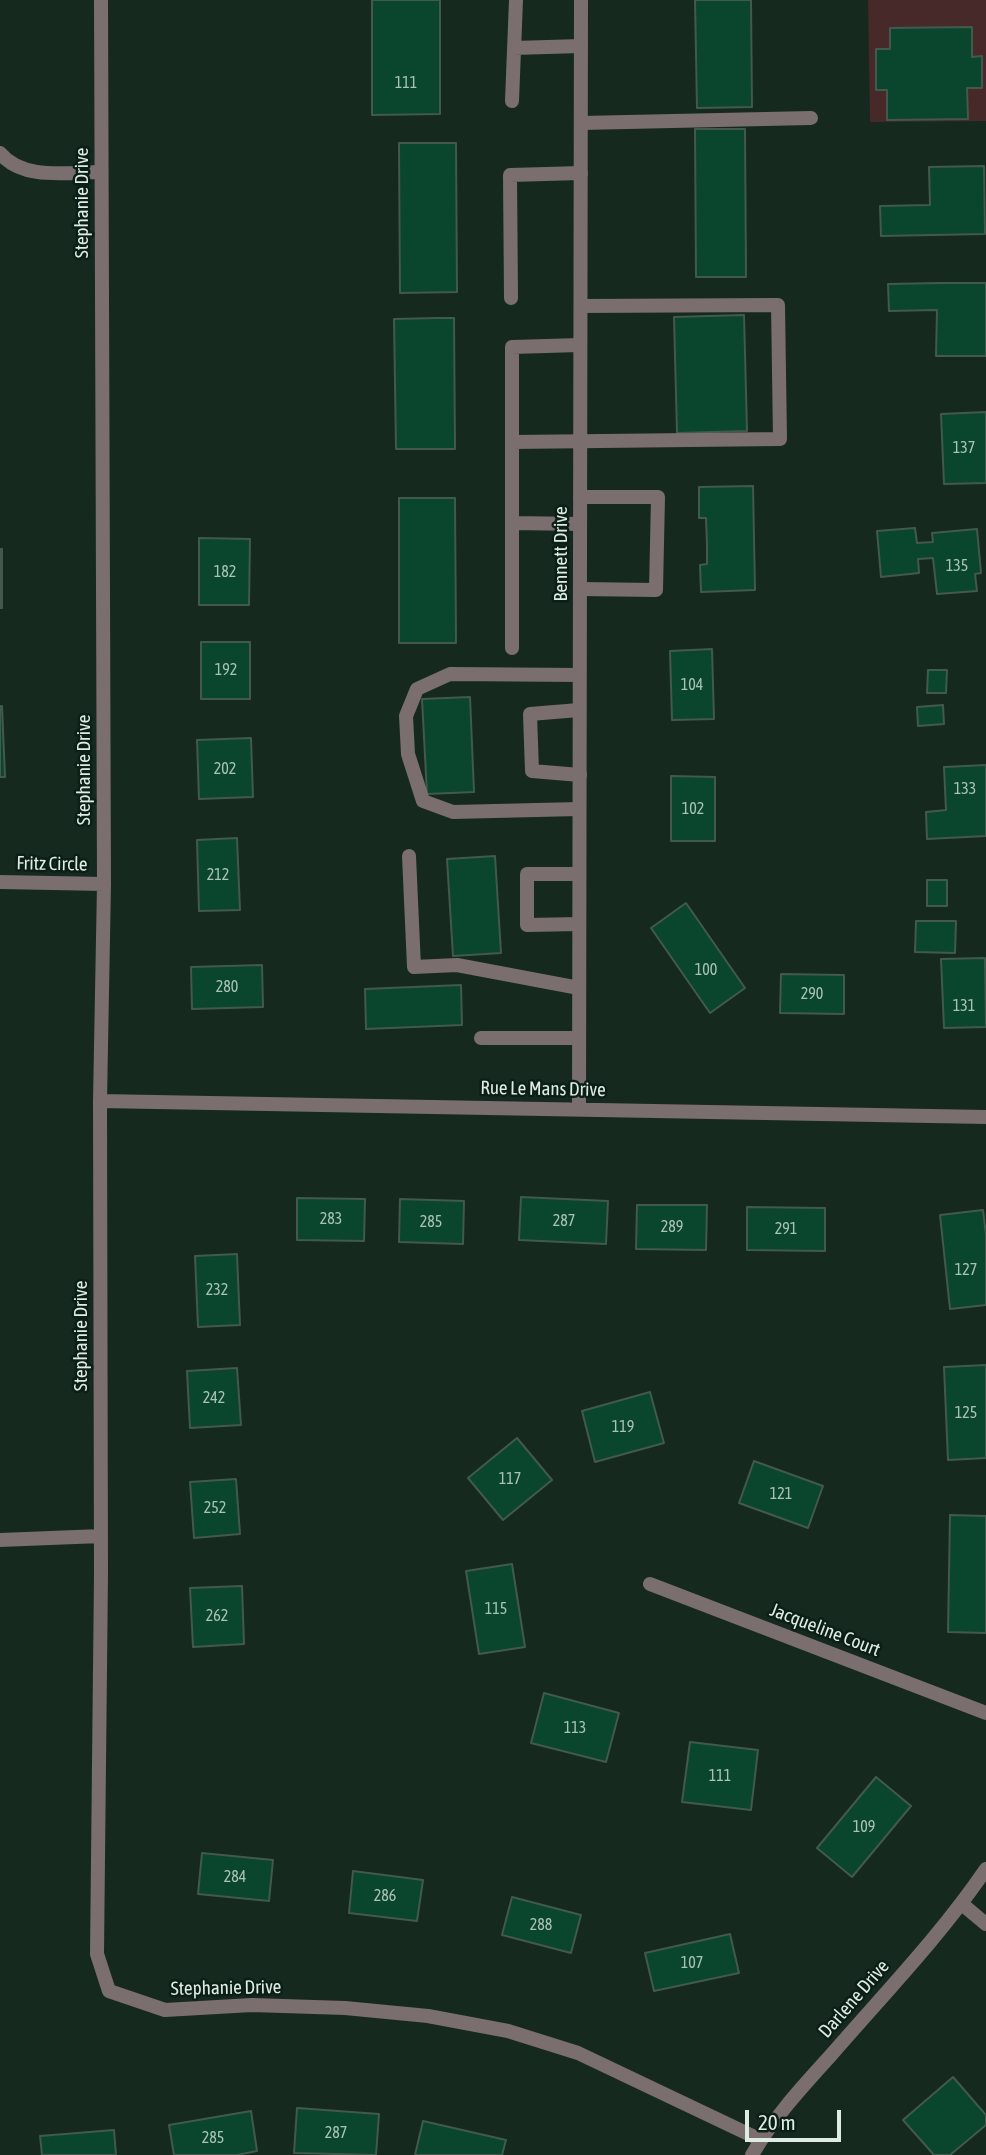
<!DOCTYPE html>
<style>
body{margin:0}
#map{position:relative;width:986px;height:2155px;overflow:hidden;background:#15291f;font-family:"Asap Condensed",sans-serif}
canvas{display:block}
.scale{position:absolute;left:745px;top:2110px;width:96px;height:32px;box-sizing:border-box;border:4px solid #dfece4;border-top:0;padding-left:9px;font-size:21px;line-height:24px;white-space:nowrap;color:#dfece4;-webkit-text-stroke:5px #0b1f16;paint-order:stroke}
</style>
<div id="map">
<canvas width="986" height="2155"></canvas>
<div class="scale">20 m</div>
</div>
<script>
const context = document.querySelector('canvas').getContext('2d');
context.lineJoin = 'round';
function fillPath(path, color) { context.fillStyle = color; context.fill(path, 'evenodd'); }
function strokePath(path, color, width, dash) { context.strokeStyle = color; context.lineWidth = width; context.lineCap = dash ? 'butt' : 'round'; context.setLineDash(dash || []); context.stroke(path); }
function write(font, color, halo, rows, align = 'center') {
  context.font = font + ' "Asap Condensed",sans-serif'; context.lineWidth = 5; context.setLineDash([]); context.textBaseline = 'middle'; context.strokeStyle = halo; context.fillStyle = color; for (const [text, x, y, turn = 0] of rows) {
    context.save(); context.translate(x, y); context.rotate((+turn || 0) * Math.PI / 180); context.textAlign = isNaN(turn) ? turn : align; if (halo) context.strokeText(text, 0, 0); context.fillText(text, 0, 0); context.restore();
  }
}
const green = new Path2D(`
 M868,0H986V121L870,122ZM890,28H972V57L981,56L982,88H967V119L887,90L876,49H890Z`);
const building = new Path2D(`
 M372,0H440V114L372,115Z
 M695,0H751L752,107L697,108Z
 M972,27V57L982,56V88H967L968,119L887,120V90H876V49H890V28Z
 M695,129H745L746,277H696Z
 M399,143H456L457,292L400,293Z
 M984,166L985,234L881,236L880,206L930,205L929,167Z
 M940,283H986V356H936L937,310L889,311L888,284Z
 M744,315L747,431L677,433L674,317Z
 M437,318H454L455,449H396L394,319Z
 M986,412V483L944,484L941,414Z
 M753,486L755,590L701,592L700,565L707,564V545L706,518H699V487Z
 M399,498H455L456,643H399Z
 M915,528L917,543L933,542L932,533L977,529L981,573L975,574L977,591L937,594L933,558L918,559L919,573L881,577L877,531Z
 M199,538L250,539L249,605H199Z
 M0,549H2V608H0Z
 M201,642H250V699H201Z
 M712,649L714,719L672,720L670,651Z
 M928,670H947L946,693H927Z
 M470,697L474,792L427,794L422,699Z
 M943,705L944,724L918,726L917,707Z
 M0,706H2L5,777H0Z
 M251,738L253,797L199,799L197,740Z
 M986,765V836L927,839L926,812L946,810L944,767Z
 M671,776L715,777V841H671Z
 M237,838L240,910L199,911L197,840Z
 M495,856L501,953L453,956L447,859Z
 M927,880H947V906H927Z
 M686,903L745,988L710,1013L651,928Z
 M916,921H956L955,953L915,952Z
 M985,958L986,1027L944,1028L941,959Z
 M262,965L263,1007L192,1009L191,967Z
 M781,974L844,975V1014L780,1013Z
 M461,985L462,1025L366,1029L365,989Z
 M521,1197L608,1201L606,1244L519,1240Z
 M297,1198L365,1199L364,1241L297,1240Z
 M400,1199L464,1201L463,1244L399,1242Z
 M637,1205H707L706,1250L636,1249Z
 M747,1207L825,1208V1251L747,1250Z
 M983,1210L986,1235V1305L950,1309L940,1215Z
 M237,1254L240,1325L198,1327L195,1256Z
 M986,1365V1458L948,1460L944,1367Z
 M237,1368L241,1425L190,1428L187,1371Z
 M650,1392L664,1443L595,1462L582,1411Z
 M517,1438L552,1480L503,1520L468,1478Z
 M754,1461L823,1486L808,1528L739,1503Z
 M236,1479L240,1534L194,1538L190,1482Z
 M950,1515L986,1516V1633L948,1632Z
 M512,1564L525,1647L479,1654L466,1571Z
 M242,1586L244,1644L193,1647L190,1588Z
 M544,1693L619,1713L606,1762L531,1743Z
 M690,1742L758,1750L751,1810L682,1802Z
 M876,1777L911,1806L852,1877L817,1848Z
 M202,1853L273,1860L269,1901L198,1894Z
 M353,1871L423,1880L417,1921L349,1913Z
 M512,1897L581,1915L571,1953L502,1935Z
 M730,1934L739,1973L654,1991L645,1953Z
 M953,2077L986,2115V2125L950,2155H934L903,2120Z
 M297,2108L379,2114L376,2155L294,2153Z
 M251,2111L257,2151L237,2155H174L169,2125Z
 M423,2121L506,2140L502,2155H415Z
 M114,2130L116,2155H42L40,2136Z`);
const service = new Path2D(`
 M514,48L581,46
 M512,101L516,0
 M581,123L811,118
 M0,153C23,181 68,172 101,172
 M511,298L510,175L581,173
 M512,442L780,439L778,305L581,306
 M580,497H658L656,590L580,589
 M512,523L580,524
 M512,648V347L580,345
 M579,710L530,714L532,771L580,775
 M579,809L453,812L423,801L408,754L406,716L417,689L450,674L579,675
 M409,856L414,967L457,965L579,988
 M579,924L527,925V874H579
 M481,1038H579`);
const minor = new Path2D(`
 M101,0L104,884L100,1101L101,1574L97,1954L109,1991L165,2010L252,2005L345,2008L428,2016L508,2031L578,2053L761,2140
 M0,882L104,884
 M100,1101L986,1117
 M579,1109L581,0
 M0,1540L101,1536
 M650,1584L986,1713
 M962,1904L986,1924
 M752,2155C773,2118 804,2085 832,2054C884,1994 941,1935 986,1869`);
const numberNames = [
 ["111",406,83],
 ["137",964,448],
 ["135",957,566],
 ["182",225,572],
 ["192",226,670],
 ["104",692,685],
 ["202",225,769],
 ["133",965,789],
 ["102",693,809],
 ["212",218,875],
 ["100",706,970],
 ["280",227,987],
 ["290",812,994],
 ["131",964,1006],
 ["283",331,1219],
 ["287",564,1221],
 ["285",431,1222],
 ["289",672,1227],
 ["291",786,1229],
 ["127",966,1270],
 ["232",217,1290],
 ["242",214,1398],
 ["125",966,1413],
 ["119",623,1427],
 ["117",510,1479],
 ["121",781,1494],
 ["252",215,1508],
 ["115",496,1609],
 ["262",217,1616],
 ["113",575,1728],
 ["111",720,1776],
 ["109",864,1827],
 ["284",235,1877],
 ["286",385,1896],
 ["288",541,1925],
 ["107",692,1963],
 ["287",336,2133],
 ["285",213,2138]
];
const streetNames = [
 ["Stephanie Drive",82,203,-90],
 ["Bennett Drive",561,554,-90],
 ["Stephanie Drive",84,770,-90],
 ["Fritz Circle",52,864,1],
 ["Rue Le Mans Drive",543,1089,1],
 ["Stephanie Drive",81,1336,-90],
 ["Jacqueline Court",825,1630,21],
 ["Stephanie Drive",226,1988,-1],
 ["Darlene Drive",854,1999,-49]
];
fillPath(green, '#472929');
fillPath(building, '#0a452d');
strokePath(building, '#43594d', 2);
strokePath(service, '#7a6e6e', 14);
strokePath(minor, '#7a6e6e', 14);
write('16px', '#aac2b6', null, numberNames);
write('19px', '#dfece4', '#0b1f16', streetNames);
</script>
